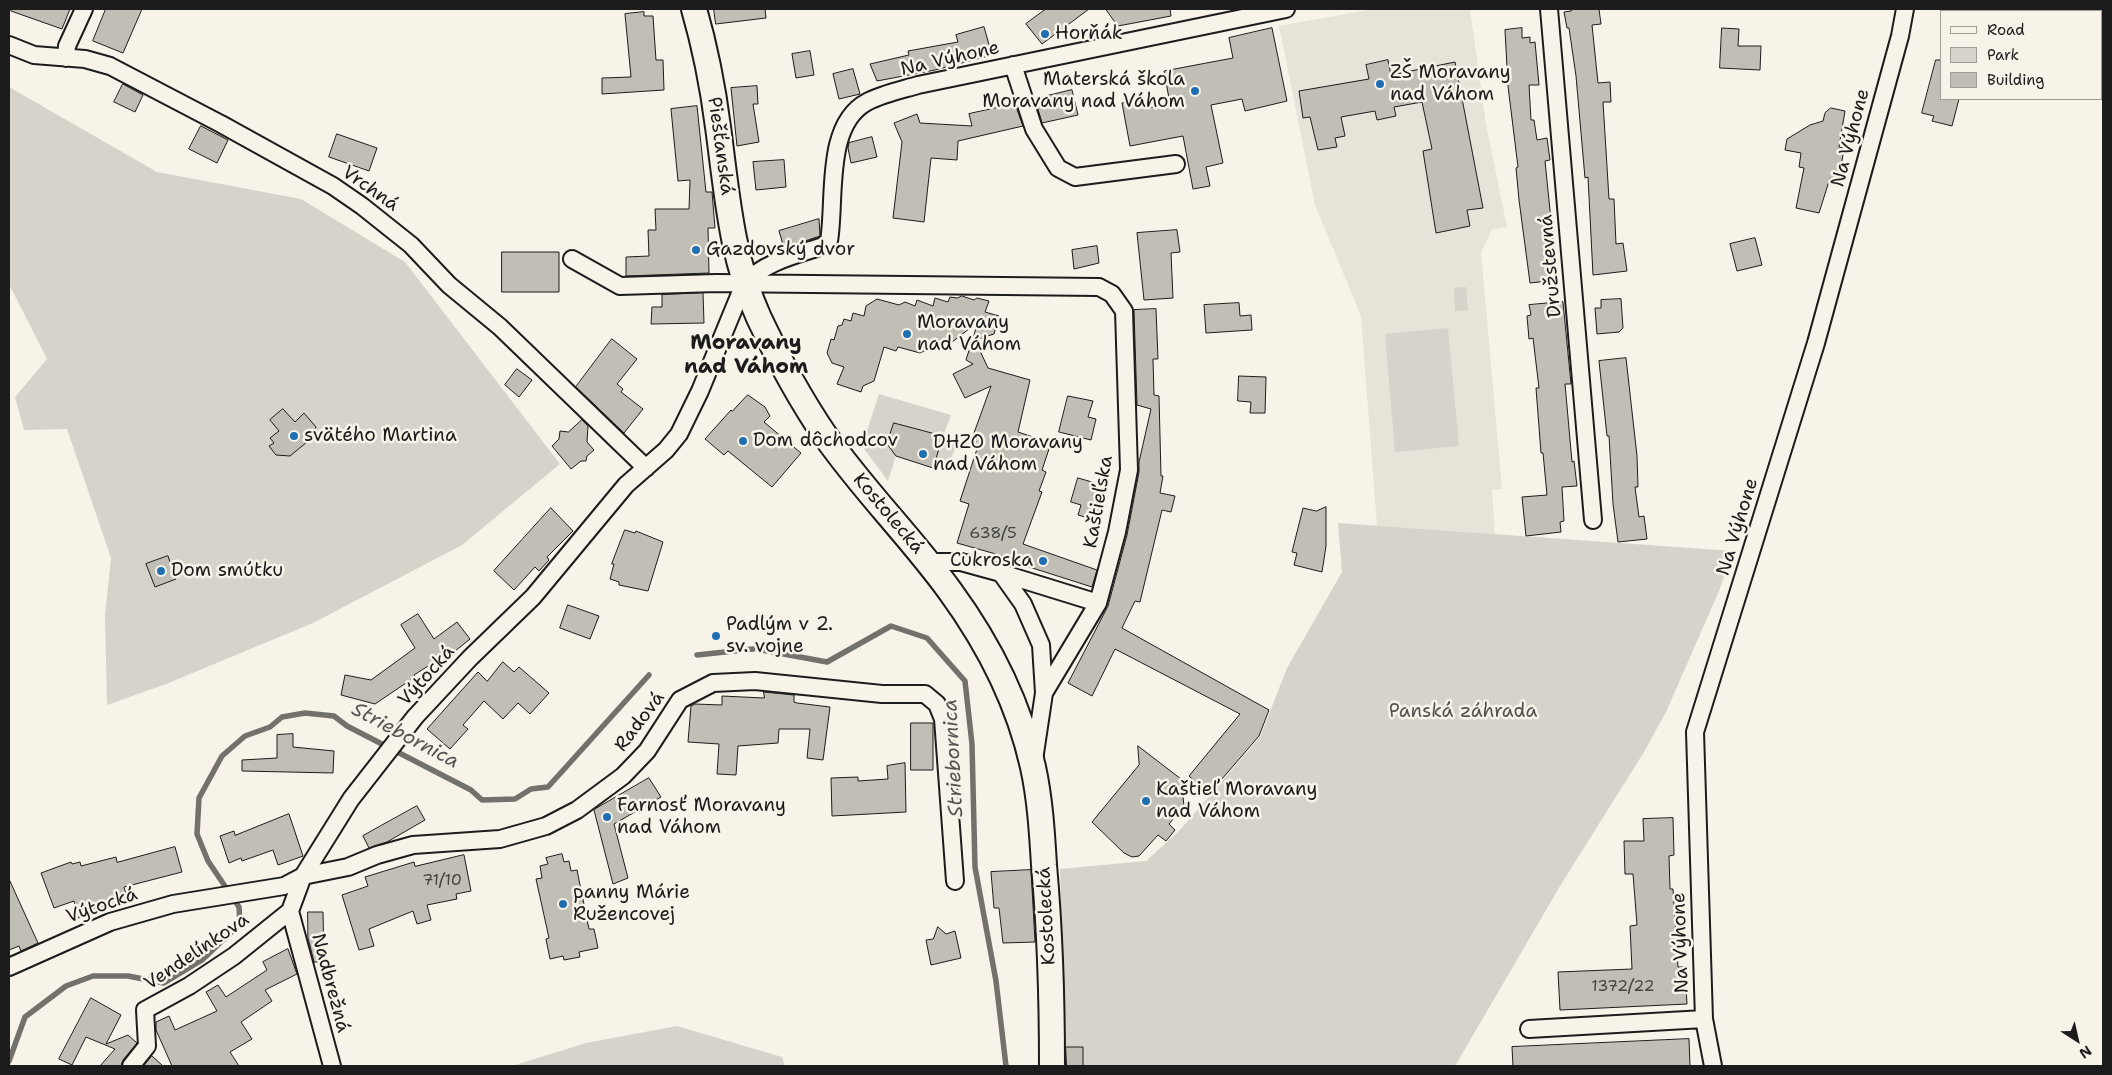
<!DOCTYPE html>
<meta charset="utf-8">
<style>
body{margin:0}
#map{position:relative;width:2112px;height:1075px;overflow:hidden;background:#f7f3e8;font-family:"Shantell Sans",sans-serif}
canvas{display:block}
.frame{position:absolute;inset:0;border:10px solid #1c1c1c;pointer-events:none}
.legend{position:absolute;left:1940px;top:10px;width:162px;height:90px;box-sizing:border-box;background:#f7f3e8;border:1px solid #9f9d96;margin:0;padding:6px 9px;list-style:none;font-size:15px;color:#1c1c1c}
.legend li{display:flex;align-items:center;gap:10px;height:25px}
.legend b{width:25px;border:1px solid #9f9d96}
.north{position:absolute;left:2052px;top:1015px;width:50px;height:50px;-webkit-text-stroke:4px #f7f3e8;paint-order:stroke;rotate:145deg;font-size:14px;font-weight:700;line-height:20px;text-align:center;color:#1c1c1c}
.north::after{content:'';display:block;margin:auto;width:18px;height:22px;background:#1c1c1c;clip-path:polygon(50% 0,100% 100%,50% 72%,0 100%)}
</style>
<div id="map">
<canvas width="2112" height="1075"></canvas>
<div class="frame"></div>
<ul class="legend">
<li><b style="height:6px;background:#f7f3e8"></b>Road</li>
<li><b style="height:14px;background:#d7d3cb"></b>Park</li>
<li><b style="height:14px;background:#c0beb5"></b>Building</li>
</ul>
<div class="north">N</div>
</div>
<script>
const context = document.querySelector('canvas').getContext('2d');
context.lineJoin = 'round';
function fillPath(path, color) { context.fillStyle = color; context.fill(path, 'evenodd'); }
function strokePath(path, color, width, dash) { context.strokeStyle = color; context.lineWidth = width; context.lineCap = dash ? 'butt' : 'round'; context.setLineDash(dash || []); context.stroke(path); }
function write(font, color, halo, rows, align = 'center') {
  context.font = font + ' "Shantell Sans",sans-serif'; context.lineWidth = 5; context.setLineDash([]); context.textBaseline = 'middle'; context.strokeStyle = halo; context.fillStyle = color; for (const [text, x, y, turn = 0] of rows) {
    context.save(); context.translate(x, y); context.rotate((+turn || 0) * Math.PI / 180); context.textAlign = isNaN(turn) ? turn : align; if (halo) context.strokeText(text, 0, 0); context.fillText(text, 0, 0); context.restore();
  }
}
const built = new Path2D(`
 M1374,9H1470L1486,124L1507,227L1492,229L1481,252L1502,489L1492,490L1495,534L1377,526L1361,316L1315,205L1279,26Z`);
const green = new Path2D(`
 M9,87L157,172L301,199L405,262L560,464L462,545L313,623L166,684L107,705L105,615L111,558L67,429L24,430L15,397L47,359L9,284Z
 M1466,287L1468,310L1455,311L1454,288Z
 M1448,328L1459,446L1395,452L1385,334Z
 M879,394L951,415L943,436L958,439L947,472L933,468L943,436L923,430L921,435L908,427L894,423L887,444L896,456L888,481L862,446Z
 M1338,523L1733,551L1719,591L1666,712L1644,752L1560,886L1455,1066H1065L1060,869L1146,861L1180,830L1260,737L1287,668L1342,572Z
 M677,1026L782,1057L785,1066H512L586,1043Z`);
const stream = new Path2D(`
 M762,650L827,662L891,626L927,638L965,681L972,744L975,867L996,981L1006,1066
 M697,655L753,649
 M9,1061L25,1017L66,986L93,976H128L164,983L202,960L240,924L239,907L208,861L197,834L199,798L222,756L245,736L270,727L282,717L305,713L334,716L347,726L471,790L482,800L515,799L531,789L548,787L649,675`);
const building = new Path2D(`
 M12,9H70L62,29L11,11Z
 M106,9H142L123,53L93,41Z
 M714,9H765L766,18L716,24Z
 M1046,9H1089L1042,44L1026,24Z
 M1106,9H1170L1171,16L1118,26Z
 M1571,9H1599L1601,24L1592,25L1598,83L1610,82L1611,102H1603L1609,199H1614L1616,244L1623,243L1627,271L1593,275L1588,177L1585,178L1576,76L1569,28H1567L1564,12L1571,11Z
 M644,12V16H653L656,60H663L664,90L602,94V78L631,77L625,14Z
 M984,27L992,55L935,70L877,81L870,64L909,55L908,51L958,42L956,35Z
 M1272,28L1287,101L1245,111L1242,99L1211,105L1223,163L1206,167L1210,186L1193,189L1183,136L1130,146L1122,103L1141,99L1143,109L1170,104L1164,71L1233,58L1229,38Z
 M1522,28V38L1530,37V43L1535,42L1539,85H1529L1531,120H1534L1537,140L1547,138L1550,160L1545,161L1557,280L1530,283L1519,200L1516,168L1518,167L1508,86L1505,30Z
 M1722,28L1739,29L1738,46H1761L1760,70L1720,68Z
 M810,51L814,75L796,78L792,54Z
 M1388,60L1391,75L1455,62L1483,208L1467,210L1470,226L1436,233L1423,151L1432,149L1422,102L1394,107L1396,116L1377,120L1375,111L1341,117L1345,136L1335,138L1337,147L1318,150L1310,117L1303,118L1299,91L1369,79L1366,65Z
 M1936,60H1941V99H1959L1952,126L1932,121L1934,116L1922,113Z
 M853,69L860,94L839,99L833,74Z
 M123,84L143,95L135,112L114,102Z
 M757,86L758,104H753L759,142L737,146L731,88Z
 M1072,90L1078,115L1042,123L1035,99Z
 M1015,104L1023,126L958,141L957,160L931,158L924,222L893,218L902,142L894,123L917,114L920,123L972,126L969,114Z
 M697,106L706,192H712L715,228H708L709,273L626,276V257L649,256L648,230H656L655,209H689L690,180L678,181L671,109Z
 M1831,108L1845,111L1839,147L1844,148L1839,180L1830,178L1819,213L1796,208L1804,168L1799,167L1801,153L1785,150L1787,139L1810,125L1823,121L1825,113Z
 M201,126L228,140L217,163L189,149Z
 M337,134L377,148L369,171L329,157Z
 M872,137L877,157L851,163L848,148L849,143Z
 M784,160L786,187L756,190L753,162Z
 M819,219L820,236L784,248L779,231Z
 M1177,230L1180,252L1171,253L1173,298L1144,300L1137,233Z
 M1755,238L1762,265L1737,271L1730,244Z
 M1097,246L1099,263L1074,269L1072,250Z
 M502,252H559V292H502Z
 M703,293L704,323L651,324L652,307H662V295Z
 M962,296L974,300L977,298L989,301L985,312L999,316L994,334L975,340L988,368L1030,380L1018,432L1051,443L1042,470L1046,472L1039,491L1042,492L1023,544L1097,570L1092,587L1023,565L1024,562L957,543L969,504L960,501L977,449L976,446L970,444L991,386L965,398L953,374L973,364L966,360L978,322L943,349L936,345L920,353L898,347L896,351L884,347L874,381L863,386L861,392L837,384L844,367L832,363L827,353L831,339L834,340L838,326L842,325L844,319L851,321L853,313L864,316L866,306L877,299L899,305L905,302L915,306L917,300L933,306L935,298L948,302L950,297L957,298Z
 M1621,299L1623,328L1619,332L1597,334L1595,308H1601V300Z
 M1563,302L1571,384H1565L1572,462L1574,461L1577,486L1562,487L1564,521L1560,522L1561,532L1526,536L1522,497L1547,495L1543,453H1541L1536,388H1539L1533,338L1529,339L1527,316L1531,315L1529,305Z
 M1239,303L1240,316L1251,315L1252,330L1206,333L1204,305Z
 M1156,309L1158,359H1153L1154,395L1159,396L1161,476H1163L1160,493L1175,496L1171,512L1162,510L1140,602L1135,601L1122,628L1269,710L1259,736L1209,794L1189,776L1240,714L1115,649L1092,696L1068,683L1108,606L1127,535L1139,472V462L1151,409L1137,405L1134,310Z
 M612,339L637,359L617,384L623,389L621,392L643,409L624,433L576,387Z
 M1626,358L1637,456L1638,487H1635L1639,517L1644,516L1647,539L1618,542L1613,504L1609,436H1607L1599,361Z
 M517,369L532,380L519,397L505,385Z
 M1239,376L1266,377L1265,413H1250L1251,402L1238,401Z
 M748,395L765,407L770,416L764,422L801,453L772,487L728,451L724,455L705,439L731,410L732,411Z
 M1068,396L1093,401L1088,417L1096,419L1091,440L1059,432Z
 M283,409L295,422L304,413L316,427L315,429L318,433L290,456L276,455L269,446L274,443L270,438L279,431L270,420Z
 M582,420L588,426L587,442L594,450L587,456L586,461H581L571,469L552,446L559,439L560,431L568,432Z
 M894,423L943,436L933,468L896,456L887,444Z
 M1078,478L1106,486L1096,520L1078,515L1081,505L1071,502Z
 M1326,507V546L1322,572L1294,565L1297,553L1292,552L1303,508L1316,511Z
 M551,508L573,531L547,557L549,560L539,571L535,567L514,590L494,571Z
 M625,530L635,533L636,531L663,542L648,591L619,585V582L610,579L614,564H612Z
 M168,556L176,579L155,587L146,564Z
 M568,605L599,616L590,639L560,628Z
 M418,614L434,639L457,622L470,639L449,656L447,654L414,675L415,677L375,704L341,695L345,675L371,680L415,648L401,625Z
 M503,662L514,672L519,667L549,693L530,714L518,703L503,719L484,701L463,725L468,729L450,749L427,729L478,672L487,681Z
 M764,692L794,695V702L797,703L830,707L823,760L807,758L810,729H779L778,743L738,746L736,775L717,774L719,744L688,742L691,706L695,704L722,705V696L764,698Z
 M911,723H933V770H911Z
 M293,734V747L334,751L333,773L242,771V760L277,758V735Z
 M1138,746L1181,779L1184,806L1169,824L1175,830L1166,841L1158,835L1139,856L1132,857L1124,853L1092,822L1139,765Z
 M905,763L906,812L832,816L831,778L858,777V781L888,779L887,766Z
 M649,778L661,797L614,824L628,878L613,884L594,810Z
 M417,806L425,820L387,842L369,848L363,836Z
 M289,814L303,856L278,865L273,850L242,861L241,858L229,863L220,836L234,831L235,835Z
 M1673,818L1674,855L1669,856L1670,889H1673L1678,967H1685L1687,1004L1560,1010L1558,972L1632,969L1630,926L1637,925L1633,874H1625L1624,841H1644L1643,819Z
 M175,847L182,872L124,887L128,901L91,909L92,914L78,918L74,901L54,908L41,873L71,862L72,864L80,862L81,866L116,857L117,862Z
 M562,854L564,862L569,861L571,871L577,870L589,929H594L598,948L579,952L580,957L564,960L563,956L550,959L546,939L549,938L536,879L542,878L540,866L548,864L546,858Z
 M464,855L471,891L456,894L457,899L427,905L431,920L417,924L413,911L369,929L374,946L359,950L342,895L368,886L365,877L414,862L415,866Z
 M1031,870L1035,942L1003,943L999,908H994L991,872Z
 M9,879L38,943L21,951L19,946L9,950Z
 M308,912H323L324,962H314L308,938Z
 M938,927L946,934L955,931L961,958L931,965L926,940L933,939Z
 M288,949L297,974L265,990L272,1001L241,1022L252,1039L230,1052L239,1066H172L156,1030V1022L169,1016L175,1030L217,1011L206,992L218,985L226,997L267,970L263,962Z
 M91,998L121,1015L106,1044L128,1035L137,1043L123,1060L121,1066H100L115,1049L86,1037L72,1065L59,1059Z
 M1689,1039L1690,1066H1513L1512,1047Z
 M1066,1047H1083V1066H1067Z
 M152,1056L163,1066H144Z`);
const minor = new Path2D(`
 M1549,9L1593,520
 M9,45L34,55L85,59L110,66L221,124L333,186L362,206L411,245L449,285L500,327L646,468
 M66,58L67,46L84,9
 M1013,65L1034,129L1058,168L1075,177L1176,164
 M572,259L620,286L716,283L1099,287L1112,294L1124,311L1129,470L1117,532L1098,603L1044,693L1034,760
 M928,562H961L1001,573L1023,604L1041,645L1044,693
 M1001,573L1098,603
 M303,876L348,867L377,855L413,845L500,839L546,826L577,810L623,776L647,751L680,700L713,683L755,681L882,694H925L937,704L943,719L955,881
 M290,911L332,1066
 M9,967L110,922L173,904L284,886L303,876L351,799L415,717L470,658L533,597L626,485L666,450L679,434L700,391L744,284C764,262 796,255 823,246L829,241C836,200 824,125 867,102C882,94 901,90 918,85L1286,9
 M1529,1029L1704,1019
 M131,1066L147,1046L145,1010L189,986L234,956L290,911L303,876
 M1713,1066L1704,1019L1695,732L1816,343L1900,36L1905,9`);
const secondary = new Path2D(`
 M694,9C705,47 713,88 718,127C727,193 731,257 759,318C778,358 799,397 824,434C862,489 911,537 950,591C988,643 1019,704 1033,767C1040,799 1042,832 1044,865C1050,932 1052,999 1052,1066`);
const markers = [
 [1045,34,5,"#1f6fb2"],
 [1380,84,5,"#1f6fb2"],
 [1195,91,5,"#1f6fb2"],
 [696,250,5,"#1f6fb2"],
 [907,334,5,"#1f6fb2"],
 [294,436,5,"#1f6fb2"],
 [743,441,5,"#1f6fb2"],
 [923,454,5,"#1f6fb2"],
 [1043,561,5,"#1f6fb2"],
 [161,571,5,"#1f6fb2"],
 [716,636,5,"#1f6fb2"],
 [1146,801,5,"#1f6fb2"],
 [607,817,5,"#1f6fb2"],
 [563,904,5,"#1f6fb2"]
];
const numberNames = [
 ["638/5",993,534],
 ["71/10",442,881],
 ["1372/22",1623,987]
];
const poiNames = [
 ["Horňák",1055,34],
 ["ZŠ Moravany",1390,73],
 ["nad Váhom",1390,95],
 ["Materská škola",1185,80,"right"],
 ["Moravany nad Váhom",1185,102,"right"],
 ["Gazdovský dvor",706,250],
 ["Moravany",917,323],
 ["nad Váhom",917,345],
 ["svätého Martina",304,436],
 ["Dom dôchodcov",753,441],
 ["DHZO Moravany",933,443],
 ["nad Váhom",933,465],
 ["Cukroska",1033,561,"right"],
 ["Dom smútku",171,571],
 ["Padlým v 2.",726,625],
 ["sv. vojne",726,647],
 ["Kaštieľ Moravany",1156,790],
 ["nad Váhom",1156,812],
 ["Farnosť Moravany",617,806],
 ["nad Váhom",617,828],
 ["panny Márie",573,893],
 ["Ružencovej",573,915]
];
const streetNames = [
 ["Na Výhone",950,59,-13],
 ["Na Výhone",1851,138,-75],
 ["Piešťanská",720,146,82],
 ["Vrchná",370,189,35],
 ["Družstevná",1551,266,-95],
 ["Kaštieľska",1099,502,-80],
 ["Kostolecká",888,514,50],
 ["Na Výhone",1738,527,-73],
 ["Výtocká",427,676,-48],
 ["Radová",640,722,-53],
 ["Výtocká",102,906,-19],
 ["Kostolecká",1047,916,-93],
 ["Na Výhone",1681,943,-92],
 ["Vendelínkova",197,952,-34],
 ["Nadbrežná",330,983,75]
];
const parkNames = [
 ["Panská záhrada",1463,712]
];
const waterNames = [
 ["Striebornica",405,736,28],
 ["Striebornica",954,758,-93]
];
const quarterNames = [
 ["Moravany",746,344],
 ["nad Váhom",746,368]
];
fillPath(built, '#e6e3d9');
fillPath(green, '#d7d3cb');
strokePath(stream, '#72716c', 5.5);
fillPath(building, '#c0beb5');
strokePath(building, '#1c1c1c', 1);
strokePath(minor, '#1c1c1c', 20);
strokePath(secondary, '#1c1c1c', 28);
strokePath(minor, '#f7f3e8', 16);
strokePath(secondary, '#f7f3e8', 24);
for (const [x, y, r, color] of markers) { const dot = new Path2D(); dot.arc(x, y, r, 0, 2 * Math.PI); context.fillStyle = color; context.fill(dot); strokePath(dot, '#f7f3e8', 2); }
write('16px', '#454442', null, numberNames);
write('19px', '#1c1c1c', '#f7f3e8', poiNames, 'left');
write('19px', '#1c1c1c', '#f7f3e8', streetNames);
write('19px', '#545351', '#f7f3e8', parkNames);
write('italic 20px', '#565452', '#f7f3e8', waterNames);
write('bold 21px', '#1c1c1c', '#f7f3e8', quarterNames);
</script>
